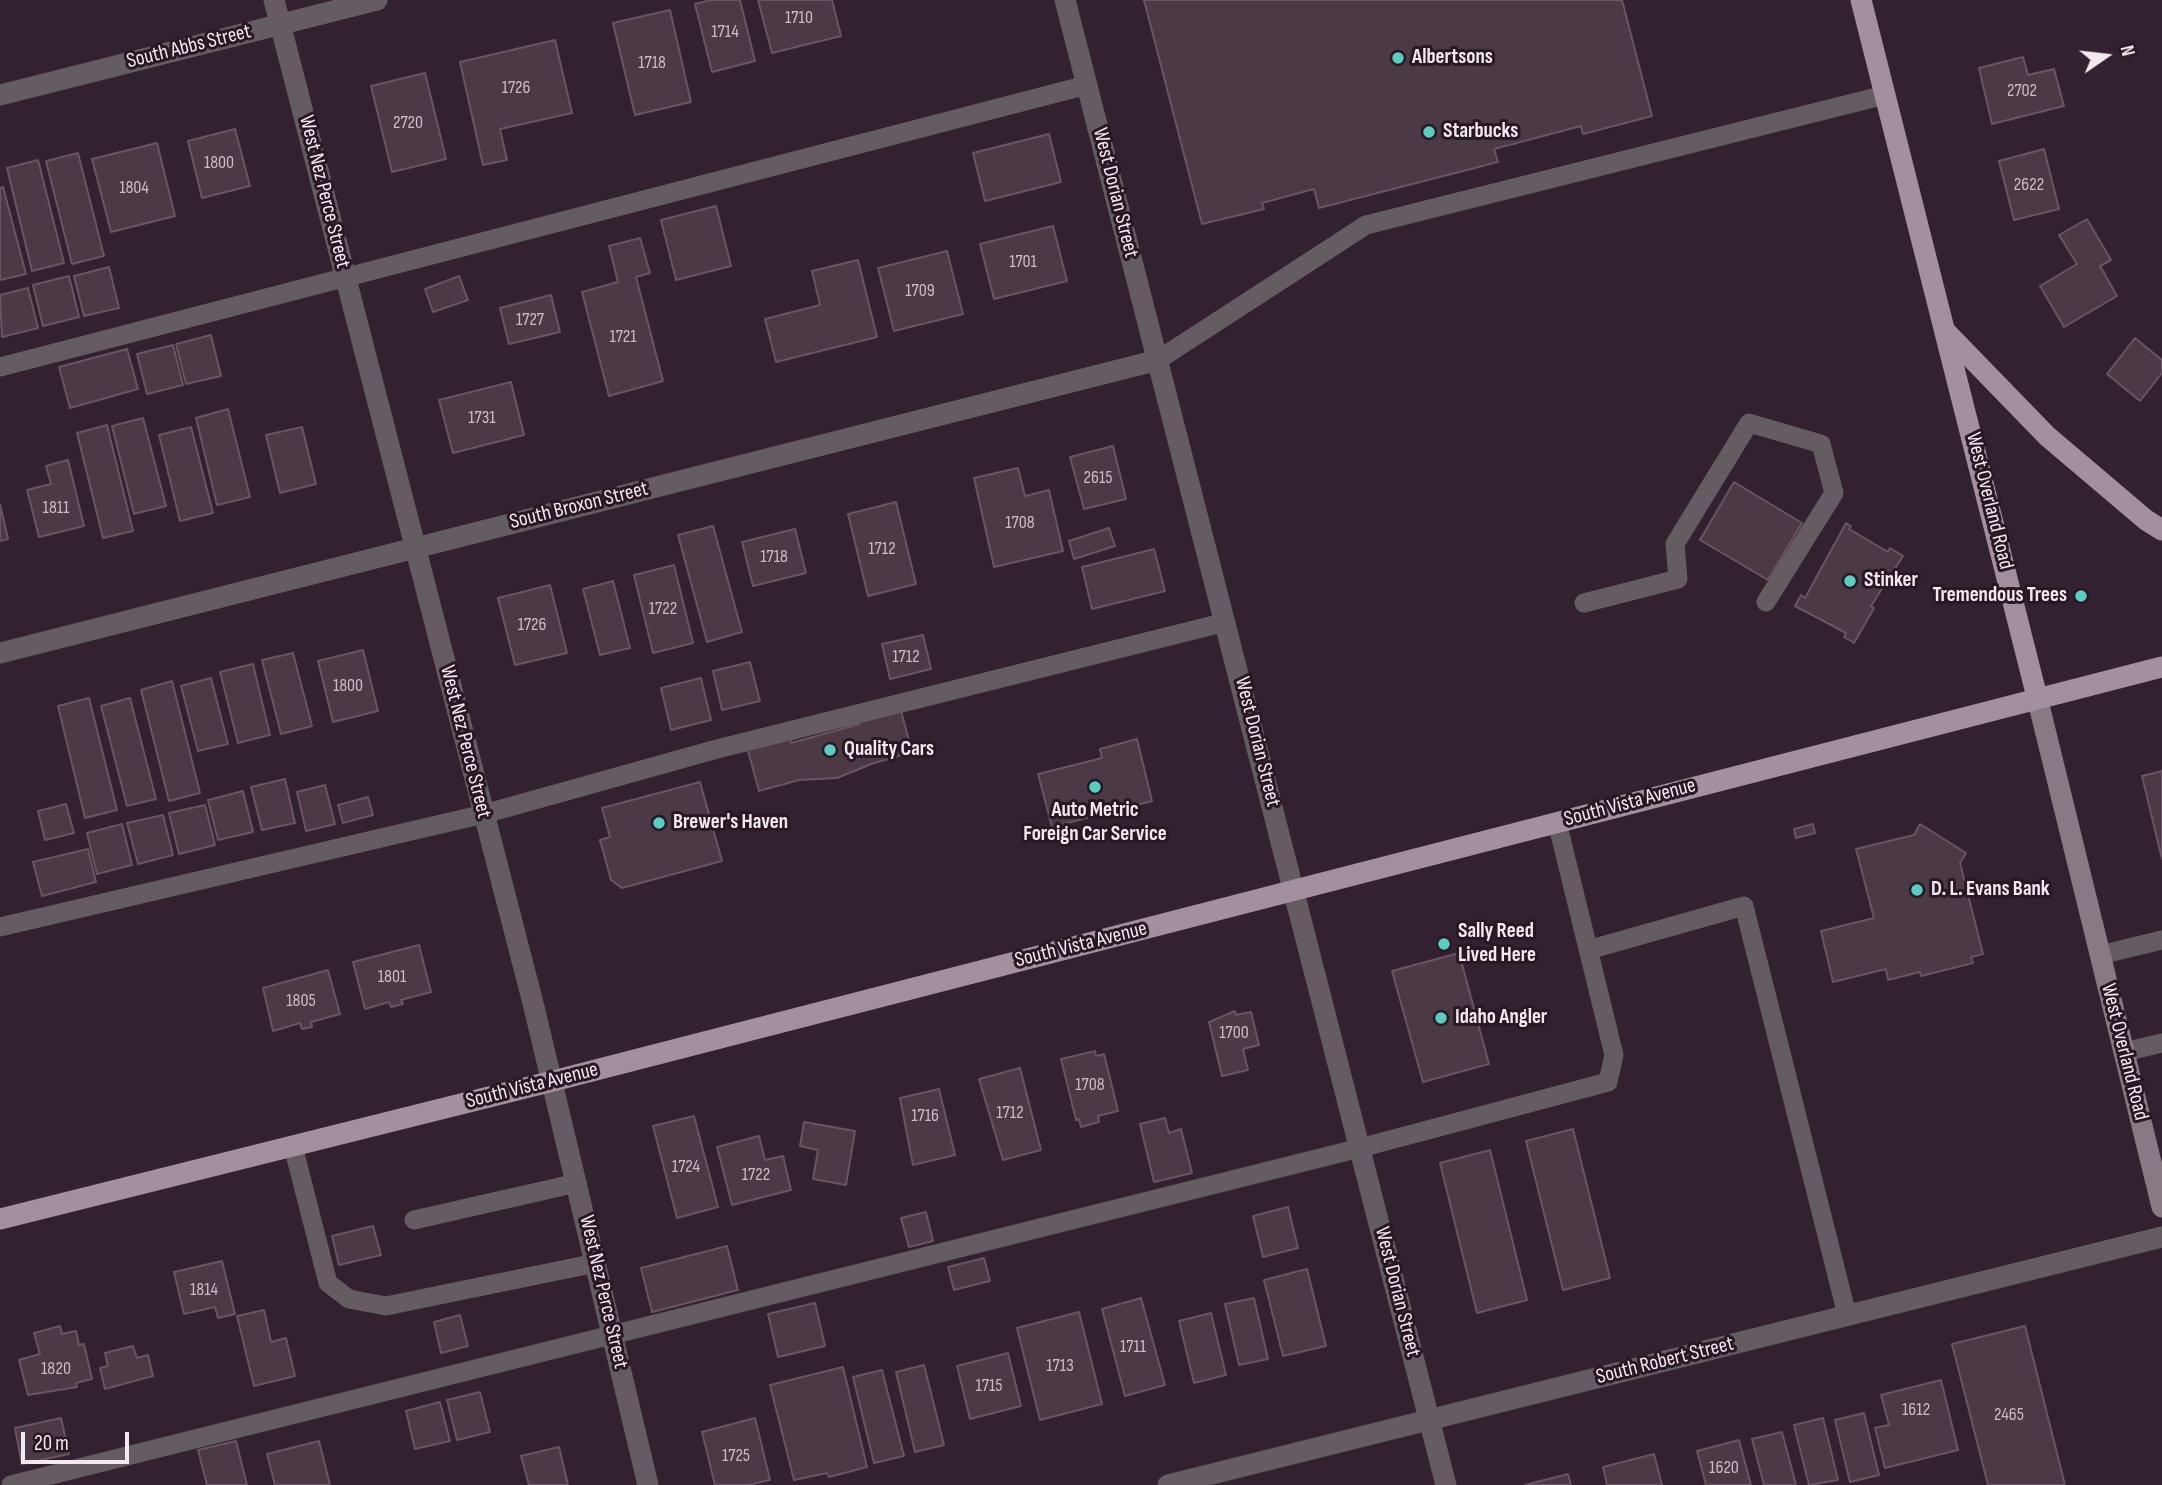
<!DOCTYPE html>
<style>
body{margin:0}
#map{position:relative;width:2162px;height:1485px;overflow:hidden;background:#32212e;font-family:"Sofia Sans Condensed",sans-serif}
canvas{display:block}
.north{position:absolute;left:2071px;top:21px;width:70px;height:70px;-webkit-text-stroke:5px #281824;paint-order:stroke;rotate:76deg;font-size:19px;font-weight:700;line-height:28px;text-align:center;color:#f4e9f1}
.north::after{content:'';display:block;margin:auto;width:24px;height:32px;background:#f4e9f1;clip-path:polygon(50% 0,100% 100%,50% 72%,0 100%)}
.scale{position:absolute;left:21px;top:1432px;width:108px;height:32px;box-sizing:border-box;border:4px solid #f4e9f1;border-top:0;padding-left:9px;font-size:21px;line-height:24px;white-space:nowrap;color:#f4e9f1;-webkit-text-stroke:5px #281824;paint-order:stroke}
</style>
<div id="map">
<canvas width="2162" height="1485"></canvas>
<div class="north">N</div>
<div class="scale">20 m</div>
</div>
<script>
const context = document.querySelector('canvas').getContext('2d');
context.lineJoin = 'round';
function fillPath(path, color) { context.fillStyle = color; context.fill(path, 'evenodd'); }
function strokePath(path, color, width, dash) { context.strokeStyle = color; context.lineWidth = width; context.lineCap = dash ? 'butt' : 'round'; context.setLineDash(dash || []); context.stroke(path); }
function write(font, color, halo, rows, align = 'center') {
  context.font = font + ' "Sofia Sans Condensed",sans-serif'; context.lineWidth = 6; context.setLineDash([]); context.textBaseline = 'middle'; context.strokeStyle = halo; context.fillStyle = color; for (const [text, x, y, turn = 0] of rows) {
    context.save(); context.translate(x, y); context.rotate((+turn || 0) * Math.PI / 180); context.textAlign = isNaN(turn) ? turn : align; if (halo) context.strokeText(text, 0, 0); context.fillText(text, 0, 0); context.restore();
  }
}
const building = new Path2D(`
 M711,0H740L755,61L712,72L695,4Z
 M758,0H832L841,36L772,53Z
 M1144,0H1622L1652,116L1583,134L1581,126L1494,149L1498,162L1319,208L1314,189L1262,203L1264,209L1202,224Z
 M670,10L691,102L635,115L613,23Z
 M555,40L572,113L500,129L507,160L483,165L460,62Z
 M2023,57L2028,75L2054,69L2064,106L1992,124L1979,68Z
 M425,73L446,159L392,172L371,86Z
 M235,129L250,186L202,198L188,141Z
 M1049,134L1061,182L985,201L973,153Z
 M157,143L175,216L111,232L92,159Z
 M2044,149L2059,209L2014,220L1999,161Z
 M78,153L104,256L72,264L46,161Z
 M38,160L64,263L32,271L7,168Z
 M3,187L26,274L0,280V188Z
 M716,206L731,266L676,280L661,220Z
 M2087,219L2111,260L2100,266L2117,296L2064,327L2040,286L2077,264L2059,235Z
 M1053,226L1067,281L994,299L980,244Z
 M640,238L650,273L636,277L663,381L609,396L582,292L618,282L609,246Z
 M947,251L963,314L894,331L878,268Z
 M858,260L877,337L776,362L765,319L820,305L812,271Z
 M109,267L119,308L84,316L74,276Z
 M69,276L79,317L43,326L33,285Z
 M459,276L468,300L433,312L425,289Z
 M28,288L38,328L2,337L0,295Z
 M551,295L560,332L509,344L500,308Z
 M211,335L221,376L186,384L176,344Z
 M2135,338L2162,360V373L2140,401L2107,374Z
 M173,345L183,385L147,394L137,354Z
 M127,349L138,389L70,408L59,367Z
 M511,382L524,435L453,453L439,400Z
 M228,409L250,497L217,505L196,418Z
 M143,418L166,506L134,514L112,426Z
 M107,425L133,531L103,538L77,433Z
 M191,427L213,513L180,521L159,435Z
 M302,427L316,484L280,493L266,435Z
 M1113,446L1126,499L1084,509L1070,457Z
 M68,460L84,526L39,537L27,490L51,484L46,466Z
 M1018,468L1025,496L1049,490L1063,551L994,567L974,478Z
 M1734,482L1802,523L1768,580L1700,540Z
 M896,502L916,584L868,596L848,514Z
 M0,504L8,539L0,541Z
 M1846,523L1851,526L1849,529L1888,552L1890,548L1903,556L1871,606L1874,608L1854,643L1844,637L1846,633L1795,606L1801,595L1805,598Z
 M713,526L742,632L707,642L678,535Z
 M1109,528L1115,546L1074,559L1069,541Z
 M795,529L806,573L753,586L742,542Z
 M1154,549L1165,591L1092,609L1082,567Z
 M674,565L693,643L653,653L634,575Z
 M613,581L630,648L600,655L583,589Z
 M550,585L567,653L515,665L498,598Z
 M923,635L931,669L890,679L882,644Z
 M363,650L378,711L333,722L318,661Z
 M293,653L312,726L281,734L262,660Z
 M750,662L760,701L722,710L713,671Z
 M253,664L270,735L238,743L220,672Z
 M211,678L228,744L198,751L181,686Z
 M701,678L711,720L671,730L661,688Z
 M172,681L200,793L169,801L141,690Z
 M89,698L117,810L85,818L58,706Z
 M130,698L156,799L127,806L101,706Z
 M900,707L912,752L871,764L837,778L799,780L759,791L747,747L789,736L791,743L860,724L858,718Z
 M1137,739L1152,801L1052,827L1038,774L1102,758L1100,749Z
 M2162,771V859L2142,776Z
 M285,779L295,823L262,830L251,787Z
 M700,782L722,861L622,888L611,880L600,840L610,837L602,808Z
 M325,785L335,824L306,831L297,792Z
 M243,791L253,832L218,840L208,800Z
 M368,797L373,815L343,823L338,805Z
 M66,804L74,833L45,840L38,811Z
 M205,805L215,845L179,854L169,813Z
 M163,815L173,855L138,864L127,823Z
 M122,824L132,865L97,874L87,833Z
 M1813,824L1815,833L1796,838L1794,829Z
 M1920,824L1966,853L1960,863L1983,954L1971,957L1973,963L1921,976L1920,972L1888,980L1886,969L1833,982L1821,931L1874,918L1856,849L1914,835Z
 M88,849L96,882L42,896L33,862Z
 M419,945L431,992L401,1000L403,1004L391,1007L389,1002L365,1009L353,962Z
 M1459,953L1489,1064L1423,1082L1392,971Z
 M328,970L340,1014L311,1022L312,1027L302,1029L300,1023L273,1031L263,988Z
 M1235,1011L1236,1015L1251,1012L1259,1045L1243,1049L1248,1070L1222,1076L1209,1022Z
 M1095,1051L1096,1056L1104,1054L1118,1111L1098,1116L1099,1122L1081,1127L1079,1119L1076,1120L1061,1059Z
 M1020,1068L1041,1150L1003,1160L979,1079Z
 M939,1089L955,1155L913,1165L900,1098Z
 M694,1116L718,1207L677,1218L653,1126Z
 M1165,1118L1169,1133L1181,1129L1192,1173L1154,1182L1140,1124Z
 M804,1122L855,1131L846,1185L813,1179L818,1150L800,1146Z
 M1573,1129L1610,1278L1563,1290L1526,1141Z
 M759,1136L765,1160L783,1156L791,1190L732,1205L717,1147Z
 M1490,1150L1527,1300L1477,1313L1440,1163Z
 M1288,1207L1298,1248L1263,1257L1253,1216Z
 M926,1212L933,1241L909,1247L901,1218Z
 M373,1226L381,1255L339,1265L332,1236Z
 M727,1246L738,1290L652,1312L641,1268Z
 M984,1258L990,1281L954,1290L948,1267Z
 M222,1261L235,1314L218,1318L215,1307L184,1314L174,1272Z
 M1307,1269L1326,1346L1283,1356L1264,1280Z
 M1141,1298L1165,1385L1125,1396L1102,1309Z
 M1254,1298L1268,1359L1239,1365L1225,1304Z
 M815,1303L825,1346L778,1357L768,1314Z
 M264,1310L271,1342L286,1338L295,1376L254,1386L237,1316Z
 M1079,1312L1102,1404L1040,1420L1017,1328Z
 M1211,1313L1226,1375L1194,1383L1179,1321Z
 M460,1315L468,1346L441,1353L434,1322Z
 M60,1326L62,1334L76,1331L79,1345L84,1344L92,1379L76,1383L77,1387L28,1395L19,1360L40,1354L34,1333Z
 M2025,1326L2065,1485H1988L1952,1344Z
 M133,1346L137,1358L148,1355L153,1376L105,1389L100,1368L108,1366L105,1353Z
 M1008,1353L1021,1406L970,1419L957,1366Z
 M924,1365L944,1445L915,1452L896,1372Z
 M843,1367L867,1467L829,1477L827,1473L794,1480L770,1385Z
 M882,1370L904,1456L874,1463L853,1377Z
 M1941,1380L1958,1450L1885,1468L1875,1428L1889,1425L1881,1395Z
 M480,1392L490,1432L457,1440L447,1400Z
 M440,1402L450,1441L415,1449L406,1411Z
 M1864,1413L1879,1475L1850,1482L1835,1420Z
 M61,1418L69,1454L22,1464L15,1428Z
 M755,1418L770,1480L748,1485H715L702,1432Z
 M1823,1418L1838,1480L1809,1485L1794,1425Z
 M1782,1432L1796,1485H1764L1752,1439Z
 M1739,1440L1751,1485H1706L1697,1451Z
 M236,1441L247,1485H207L198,1450Z
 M319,1441L330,1485H275L267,1454Z
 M559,1447L568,1485H529L521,1456Z
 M1654,1454L1662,1485H1607L1603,1467Z
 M1568,1474L1571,1485H1525Z`);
const lane = new Path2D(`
 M1158,360L1366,225L1885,95
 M0,367L1087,85
 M1584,603L1678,579L1675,544L1749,423L1821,444L1834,493L1766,602
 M0,927L484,814L717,749L1226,622
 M1588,950L1744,906L1847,1315
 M2100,955L2162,940
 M2124,1052L2162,1043
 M293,1146L328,1283L349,1299L386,1306L596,1263
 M414,1220L577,1183
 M11,1485L1360,1148L1608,1082L1614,1055L1557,822`);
const street = new Path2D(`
 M274,0L533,1003L648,1485
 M1065,0L1446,1485
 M0,95L377,0
 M0,653L1158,360
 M1168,1485L2162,1237`);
const secondary = new Path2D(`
 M2037,697L2162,1207`);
const primary = new Path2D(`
 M1861,0L2037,697
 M1947,333L2047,436L2146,520L2162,530
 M0,1219L553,1081L2162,667`);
const markers = [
 [1398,58,7,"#58cec1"],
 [1429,132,7,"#58cec1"],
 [1850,581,7,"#58cec1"],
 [2081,596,7,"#58cec1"],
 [830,750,7,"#58cec1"],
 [1095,787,7,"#58cec1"],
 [659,823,7,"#58cec1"],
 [1917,890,7,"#58cec1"],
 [1444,944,7,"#58cec1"],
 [1441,1018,7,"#58cec1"]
];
const numberNames = [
 ["1710",799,18],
 ["1714",725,32],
 ["1718",652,63],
 ["1726",516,88],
 ["2702",2022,91],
 ["2720",408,123],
 ["1800",219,163],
 ["2622",2029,185],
 ["1804",134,188],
 ["1701",1023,262],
 ["1709",920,291],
 ["1727",530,320],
 ["1721",623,337],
 ["1731",482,418],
 ["2615",1098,478],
 ["1811",56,508],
 ["1708",1020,523],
 ["1712",882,549],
 ["1718",774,557],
 ["1722",663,609],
 ["1726",532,625],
 ["1712",906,657],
 ["1800",348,686],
 ["1801",392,977],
 ["1805",301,1001],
 ["1700",1234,1033],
 ["1708",1090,1085],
 ["1712",1010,1113],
 ["1716",925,1116],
 ["1724",686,1167],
 ["1722",756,1175],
 ["1814",204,1290],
 ["1711",1133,1347],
 ["1713",1060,1366],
 ["1820",56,1369],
 ["1715",989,1386],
 ["1612",1916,1410],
 ["2465",2009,1415],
 ["1725",736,1456],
 ["1620",1724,1468]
];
const streetNames = [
 ["South Abbs Street",189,47,-14],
 ["West Nez Perce Street",324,192,76],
 ["West Dorian Street",1115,193,76],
 ["West Overland Road",1989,501,76],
 ["South Broxon Street",579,506,-14],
 ["West Nez Perce Street",465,742,76],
 ["West Dorian Street",1257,742,76],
 ["South Vista Avenue",1630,803,-15],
 ["South Vista Avenue",1081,945,-14],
 ["West Overland Road",2124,1052,76],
 ["South Vista Avenue",532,1086,-14],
 ["West Nez Perce Street",603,1292,77],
 ["West Dorian Street",1397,1292,76],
 ["South Robert Street",1665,1361,-14]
];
const poiNames = [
 ["Albertsons",1412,58],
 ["Starbucks",1443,132],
 ["Stinker",1864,581],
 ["Tremendous Trees",2067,596,"right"],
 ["Quality Cars",844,750],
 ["Auto Metric",1095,811,"center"],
 ["Foreign Car Service",1095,835,"center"],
 ["Brewer's Haven",673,823],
 ["D. L. Evans Bank",1931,890],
 ["Sally Reed",1458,932],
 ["Lived Here",1458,956],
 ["Idaho Angler",1455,1018]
];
fillPath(building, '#4b3946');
strokePath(building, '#685563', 2);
strokePath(lane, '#655c63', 19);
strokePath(street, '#655c63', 21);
strokePath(secondary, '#887a84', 21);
strokePath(primary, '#a2909e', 21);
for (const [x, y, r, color] of markers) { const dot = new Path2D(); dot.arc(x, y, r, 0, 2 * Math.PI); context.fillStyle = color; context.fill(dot); strokePath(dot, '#281824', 2.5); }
write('18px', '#cabdc6', null, numberNames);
write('21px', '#f4e9f1', '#281824', streetNames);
write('bold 21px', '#f4e9f1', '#281824', poiNames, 'left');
</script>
